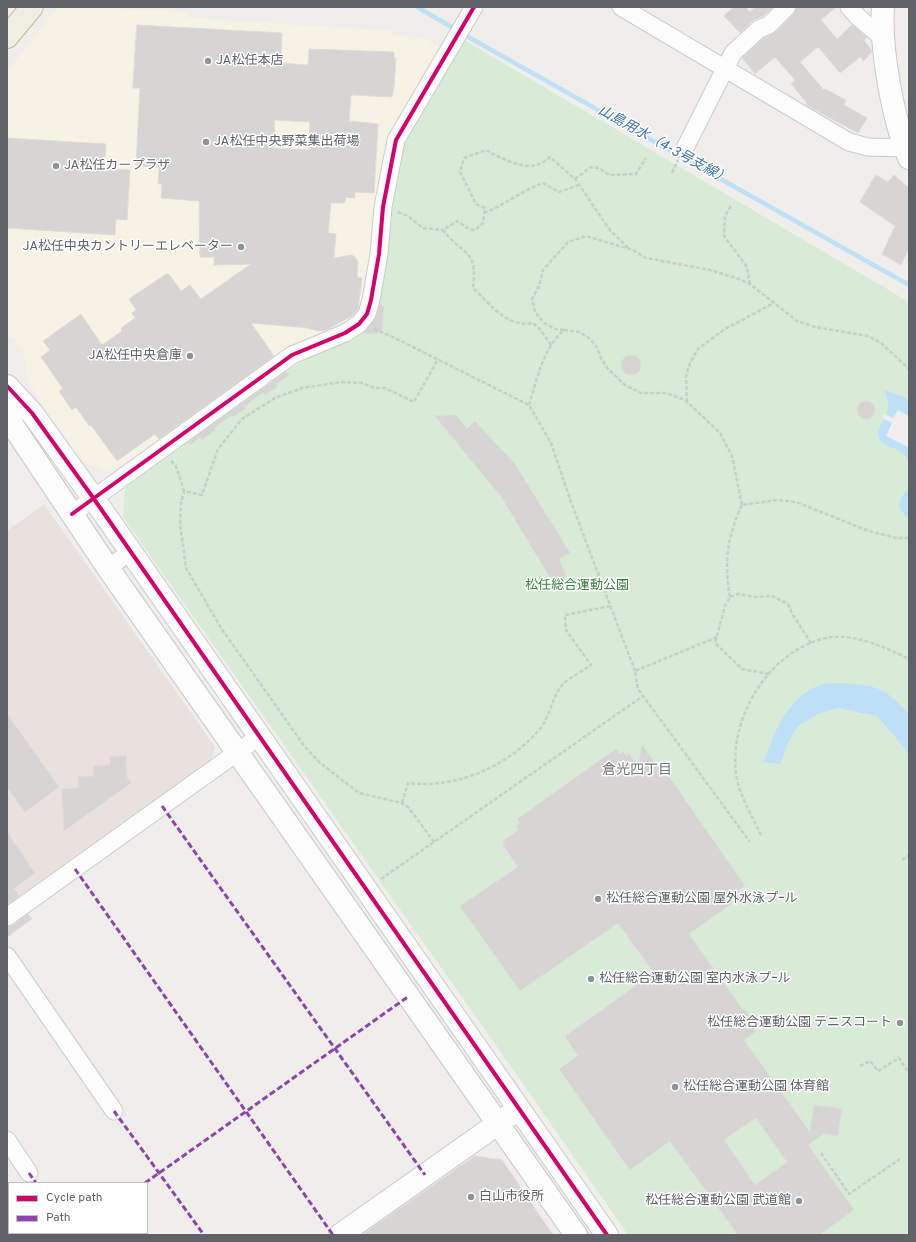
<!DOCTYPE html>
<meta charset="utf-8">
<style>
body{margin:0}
#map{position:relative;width:916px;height:1242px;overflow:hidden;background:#efeeea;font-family:Overpass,sans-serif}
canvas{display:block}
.frame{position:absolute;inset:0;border:8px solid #5f6368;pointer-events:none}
.legend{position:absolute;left:8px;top:1182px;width:140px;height:52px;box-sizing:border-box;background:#fff;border:1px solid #bfc1c3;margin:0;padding:5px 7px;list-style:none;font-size:12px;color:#5f6368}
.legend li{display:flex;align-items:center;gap:8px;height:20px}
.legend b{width:20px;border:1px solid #bfc1c3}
</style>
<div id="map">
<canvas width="916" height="1242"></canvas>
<div class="frame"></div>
<ul class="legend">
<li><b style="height:5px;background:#d6006c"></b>Cycle path</li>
<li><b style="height:5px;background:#8e44ad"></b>Path</li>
</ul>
</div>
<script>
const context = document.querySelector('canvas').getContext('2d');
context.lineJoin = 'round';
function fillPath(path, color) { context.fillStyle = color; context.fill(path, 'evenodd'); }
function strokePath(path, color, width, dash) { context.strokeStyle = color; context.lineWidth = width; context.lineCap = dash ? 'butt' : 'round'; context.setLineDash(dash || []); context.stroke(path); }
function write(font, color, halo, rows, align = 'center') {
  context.font = font + ' Overpass,"Noto Sans JP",sans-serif'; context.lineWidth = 3; context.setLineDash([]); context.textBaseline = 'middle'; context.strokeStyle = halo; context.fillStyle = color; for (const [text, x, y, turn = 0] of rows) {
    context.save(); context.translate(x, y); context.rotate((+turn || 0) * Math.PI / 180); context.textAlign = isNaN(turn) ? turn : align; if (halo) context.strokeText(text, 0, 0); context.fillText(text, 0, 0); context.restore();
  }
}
const commercial = new Path2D(`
 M58,7H94L188,12V18L392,31V35L423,38L442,48L366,295L349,319L287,349L111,472L83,463L27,380L24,352L15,339L7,336V72Z`);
const medical = new Path2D(`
 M44,504L215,747L210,762L7,905V531Z`);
const green = new Path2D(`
 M464,40L909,302V1235H628L512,1068L123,517L125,487L294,366L366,328L380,299L397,160L403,139Z`);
const water = new Path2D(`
 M884,390L905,397L909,402V463C903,444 884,451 879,438C875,428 887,418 888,408C889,403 886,395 884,390Z
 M909,487V521L899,507L901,498Z
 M839,683C875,685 884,686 909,714V763L907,751L877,716L839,708L820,713L798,726L789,741L780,764L764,762C774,732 788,697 820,685C826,683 833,683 839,683Z`);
const pier = new Path2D(`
 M898,410L909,416L908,447L886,436L892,423L882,418L884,414L893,418Z`);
const stream = new Path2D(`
 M417,7L457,30
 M463,34L909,285
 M583,1228L588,1235`);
const building = new Path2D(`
 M734,7H745L750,12L755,7H773L763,16L752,21L740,33L724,16Z
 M797,7H836L821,20L837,39L852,25L867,37L864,40L872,51L864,61L860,57L840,73L818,47L800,62L824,90L825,89L846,100L844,105L867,118L858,133L806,105L807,103L791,84L795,80L775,57L755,74L742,58L764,38L776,32L794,14Z
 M137,25L282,33L281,63L308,65L309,49L394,52V58H396L394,87L392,97L351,95L349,121L378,124L374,193L355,192V198L346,197L345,202L343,203H331L328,233L336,234L334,258L352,255L356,258L358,262L357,277L362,278L358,309L352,316L326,330L317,331L308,328L251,323L274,356L159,439L155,434L117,461L91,425L89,426L76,407L72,410L59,391L63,389L41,357L50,350L43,341L81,314L102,345L122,331L121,328L135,318L132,313L136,310L129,299L166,274H169L181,291L190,285L201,299L251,264L214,265V257H200L199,201L161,198L162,184H158L159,167L136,166L140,88H133ZM275,120L310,122L309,150L274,148Z
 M7,138L106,144L104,169L130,170L127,220L116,219L115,235L7,228Z
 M876,175L888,182L894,175L909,188V248L901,265L882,254L895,226L860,202Z
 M380,304L384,307L382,330L377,334L363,333L375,320Z
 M621 365a10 10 0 1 1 20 0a10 10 0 1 1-20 0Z
 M287,371L289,375L276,384L277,387L265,395L263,392L244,406L246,408L233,417L232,415L214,428L215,430L202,440L200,437L190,445L188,442Z
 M857 410a9 9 0 1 1 18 0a9 9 0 1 1-18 0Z
 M456,415L467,429L475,421L515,464L570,553L559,559L566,575L560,594L502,498L435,416Z
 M7,714L59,787L25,812L7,787Z
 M642,745L658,767L661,765L745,886L738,890L742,896L689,934L742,1009L746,1011L756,1025L755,1032L744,1040L810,1132L814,1105L842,1109L838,1136L824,1134L808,1145L854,1210L819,1235H738L670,1141L630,1170L559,1069L578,1056L565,1036L654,973L618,923L520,991L460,906L518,867L503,845L504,840L519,830L516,826L520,823L517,819L616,749L620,754L623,752L626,756L629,754L638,766ZM756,1118L787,1162L755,1185L724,1140Z
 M126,756L127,777L131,783L64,831L62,789L79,788L78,777L94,776L93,766L110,765V757Z
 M7,832L35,873L14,888L19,896L7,905Z
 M28,914L32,919L7,937V927L13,925Z
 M475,1156L502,1160L553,1235H362Z`);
const path = new Path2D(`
 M672,173L678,160
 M575,179L591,167L599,168L609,175L636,174L646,158
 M731,206L725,216L724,236L747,267L750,284
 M398,212L408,216L423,228L443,230
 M484,213C505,205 523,190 543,183L559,192L579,185
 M374,329L391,336L529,405L551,443L571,502L635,671
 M564,330L555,329L544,323L535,312L532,299L539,286L543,270L568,242L586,236L633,250L646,258L710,270L739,279L750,284L797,321L815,327L868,336L881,343L909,369
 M551,345L540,329L533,323C507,328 491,305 473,288C478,248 463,256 443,230L457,221L469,229L475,230L483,223L485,208L476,204L460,172L464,158L486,150C498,157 525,171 539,164C543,163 547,160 550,157L576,180L609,229L629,249
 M687,402L686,376L690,363L698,349L725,329L774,303
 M529,405C537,379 543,348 564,330L579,332L589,338L596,346L602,360L608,369L625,385L641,393H666L685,400L720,433L732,456L742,505
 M171,461L176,466L184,491
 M730,597C724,561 727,538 742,505L777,500L796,502L869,531L897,538H909
 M717,637L635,671L638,689L750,842
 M769,674L742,669L715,643L725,606L730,597L738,594L755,597L772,596L788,604L793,615L811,643
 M402,803L408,783C456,789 507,767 539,730C550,718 552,696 563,684C570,677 583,671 591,665L566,630L565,615L611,606
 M761,835C752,816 739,795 736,774C729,719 767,654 822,639C850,631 885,647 909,659
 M434,842L409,808L402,803L359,793L319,762L305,747L221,628L186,568L180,524L181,503L184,491L202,495L218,449L242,419L275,398L302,388L341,382L362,383L375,388H385L414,402L438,359
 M902,860L909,855
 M381,879L643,696
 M860,1066L870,1061L878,1071L899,1058L909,1073
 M821,1153L849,1194L900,1159`);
const street = new Path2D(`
 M621,7L849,142L868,147L905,148
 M849,7L859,18L884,39
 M685,148L733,53L759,29L769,25L787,7
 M72,514L292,355L345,333L359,324L367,314L371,300L379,254L383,207L396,140L474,7
 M108,568L130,552
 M7,917L260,736
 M7,956L114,1111
 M7,1140L29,1173`);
const secondary = new Path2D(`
 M883,7C880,48 893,120 909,158
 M7,386L32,413L94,499L607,1235
 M7,409L13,426L108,568L576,1235
 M340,1235L510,1115`);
const highway = new Path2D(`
 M7,37L32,7`);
const quiet = new Path2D(`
 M162,806L425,1175
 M75,869L333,1235
 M114,1111L204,1235
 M29,1173L36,1183
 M145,1183L409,996
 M72,1235L74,1233`);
const cycleway = new Path2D(`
 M7,386L32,413L94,499L607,1235
 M72,514L292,355L345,333L359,324L367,314L371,300L379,254L383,207L396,140L474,7`);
const markers = [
 [208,61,4,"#919496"],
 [206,142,4,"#919496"],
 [56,166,4,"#919496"],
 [241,247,4,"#919496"],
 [190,356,4,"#919496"],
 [598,899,4,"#919496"],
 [591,979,4,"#919496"],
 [900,1023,4,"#919496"],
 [675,1087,4,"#919496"],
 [471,1197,4,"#919496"],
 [799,1201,4,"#919496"]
];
const poiNames = [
 ["JA松任本店",216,61],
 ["JA松任中央野菜集出荷場",214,142],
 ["JA松任カープラザ",64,166],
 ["JA松任中央カントリーエレベーター",233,247,"right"],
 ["JA松任中央倉庫",182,356,"right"],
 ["松任総合運動公園 屋外水泳プｰル",606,899],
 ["松任総合運動公園 室内水泳プｰル",599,979],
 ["松任総合運動公園 テニスコート",892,1023,"right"],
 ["松任総合運動公園 体育館",683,1087],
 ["白山市役所",479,1197],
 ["松任総合運動公園 武道館",791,1201,"right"]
];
const parkNames = [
 ["松任総合運動公園",577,586]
];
const waterNames = [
 ["山島用水（4-3号支線）",663,146,29]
];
const neighbourhoodNames = [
 ["倉光四丁目",637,771]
];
fillPath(commercial, '#f7f3e4');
fillPath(medical, '#eae0de');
fillPath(green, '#d8ebd6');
fillPath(water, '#bfe0f9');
fillPath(pier, '#efeeea');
strokePath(stream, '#bfe0f9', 4.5);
fillPath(building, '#d6d5d3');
strokePath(building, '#deddd9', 1);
strokePath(street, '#cbcccc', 19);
strokePath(secondary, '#cacacb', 24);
strokePath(highway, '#c8b996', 24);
strokePath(path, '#cacfcc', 2.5, [4, 2]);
strokePath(street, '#fdfcfc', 17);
strokePath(secondary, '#fdfcfc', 22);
strokePath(highway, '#f0ede3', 22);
strokePath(quiet, '#8e44ad', 3, [6, 3]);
strokePath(cycleway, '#d6006c', 4);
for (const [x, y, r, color] of markers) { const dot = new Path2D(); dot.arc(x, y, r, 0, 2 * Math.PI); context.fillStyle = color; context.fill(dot); strokePath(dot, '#fff', 1.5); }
write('13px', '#5f6368', '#fff', poiNames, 'left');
write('13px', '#348238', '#fff', parkNames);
write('italic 14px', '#4174aa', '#fff', waterNames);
write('14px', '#70757a', '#fff', neighbourhoodNames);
</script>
